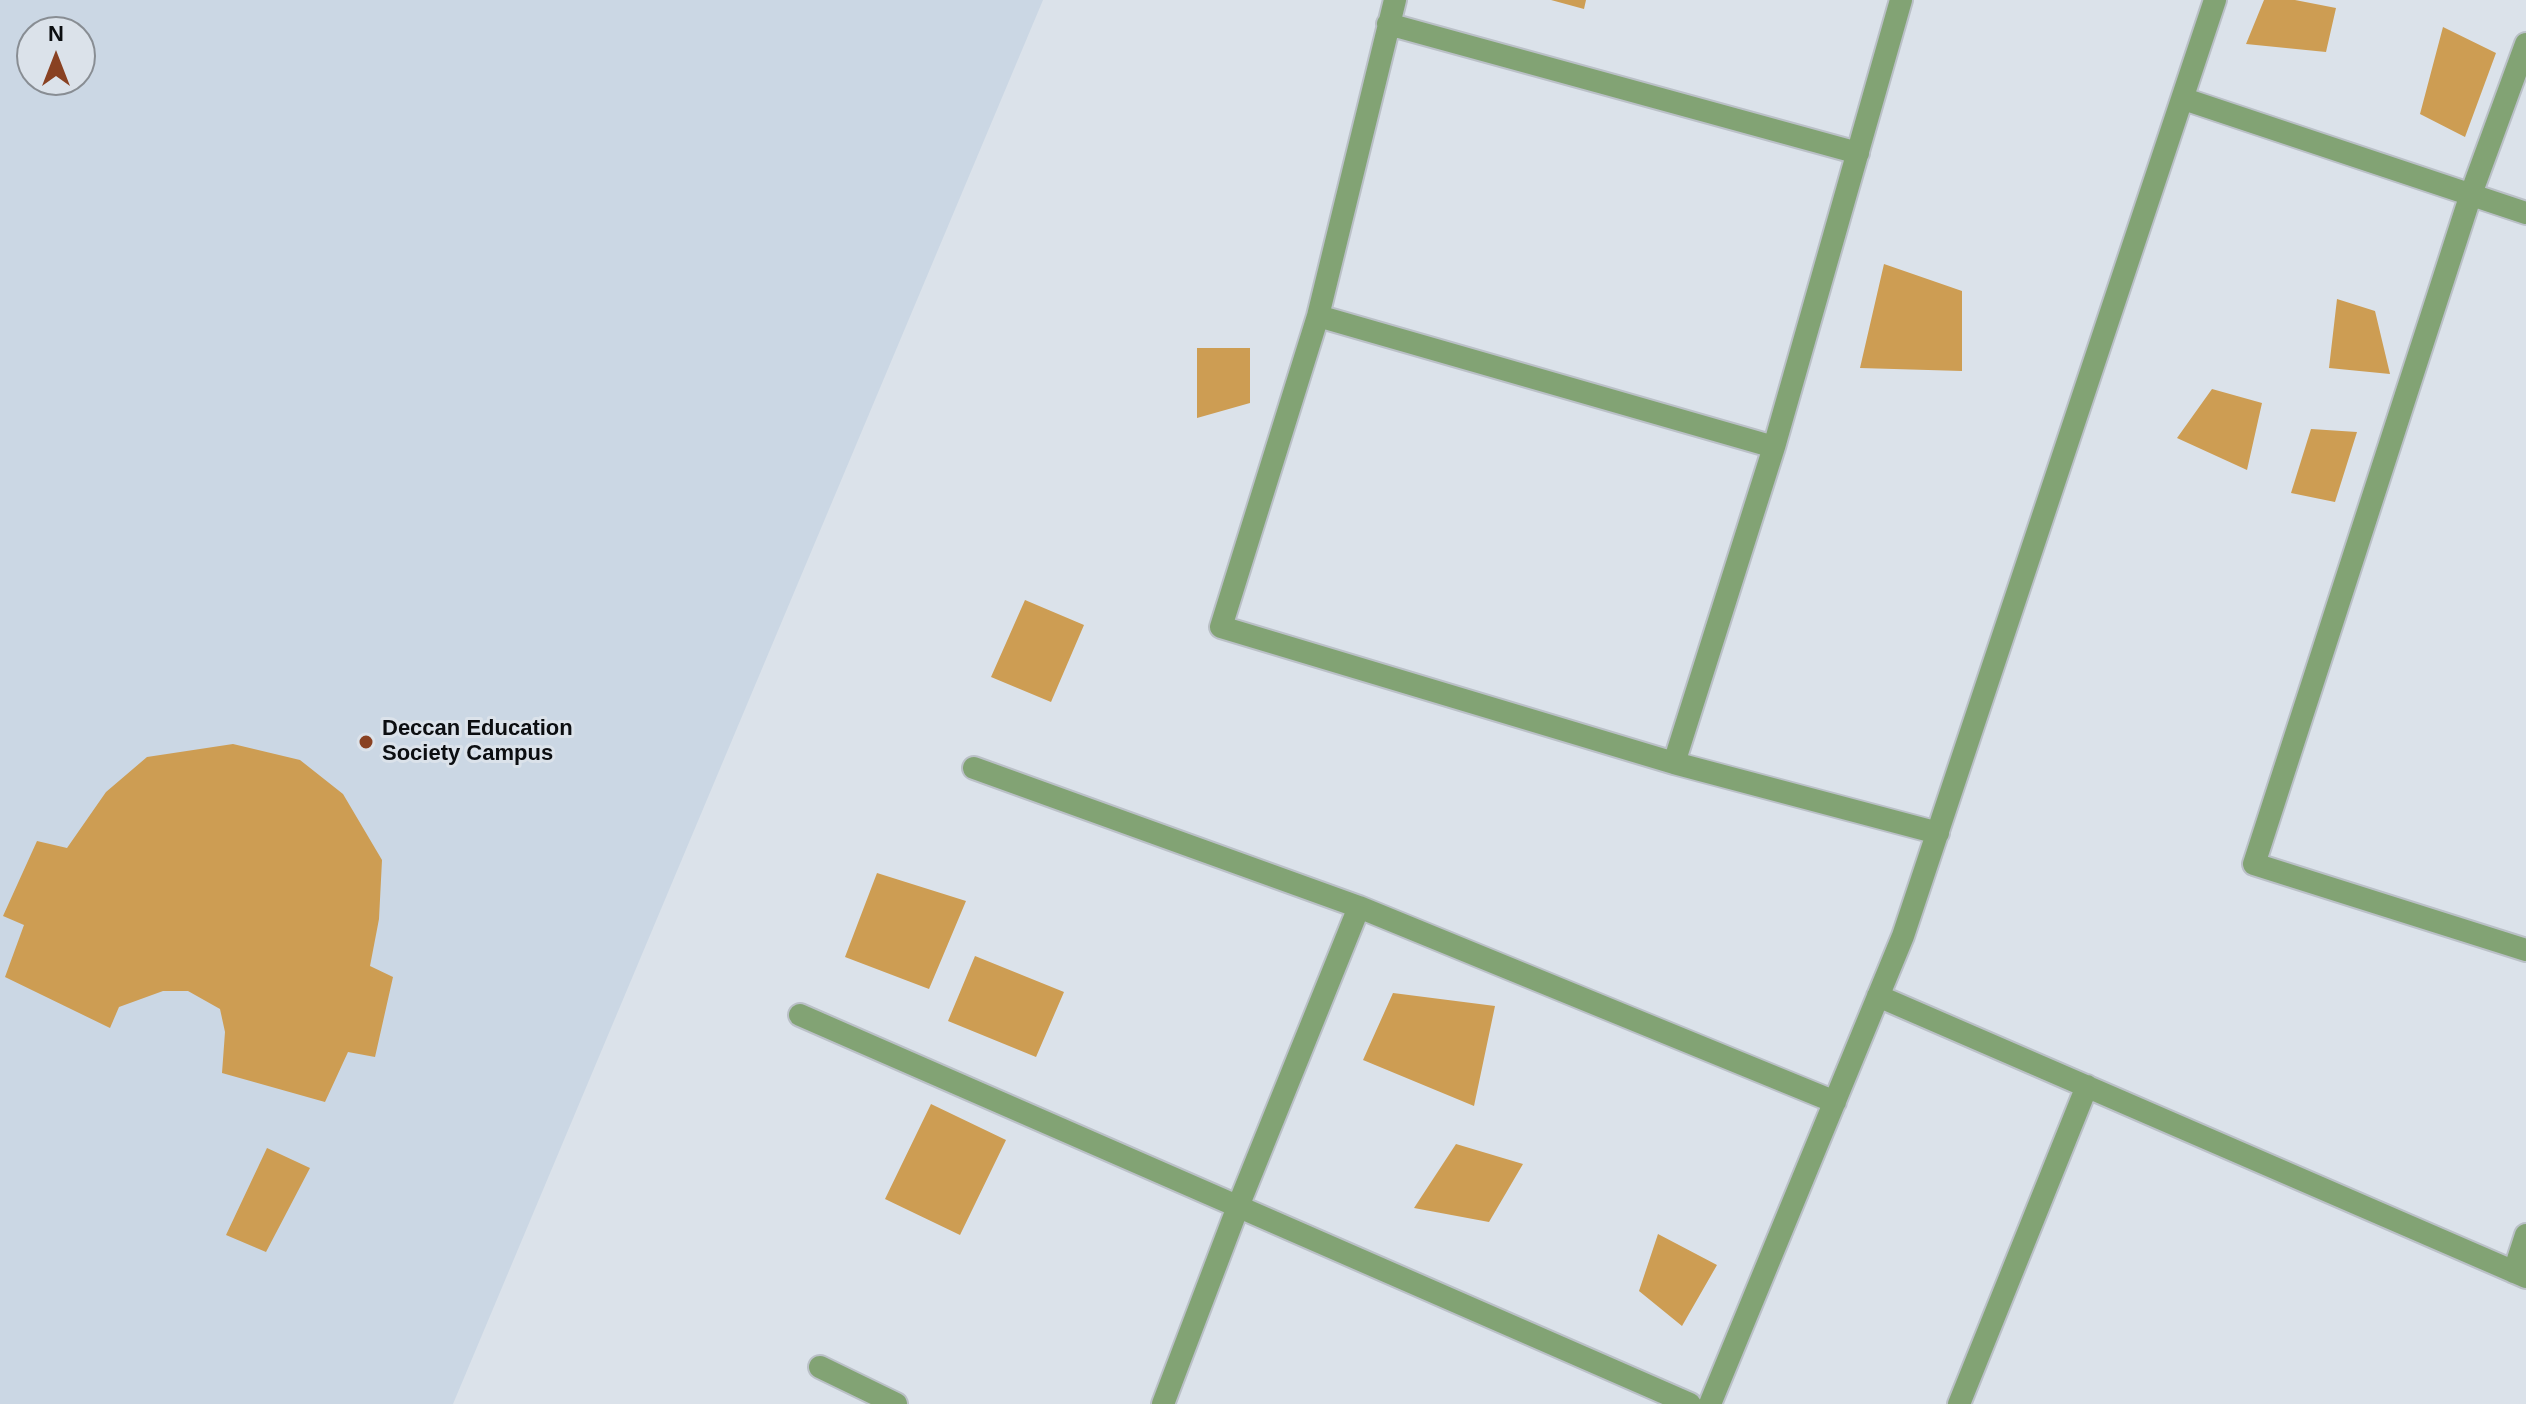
<!DOCTYPE html>
<style>
body{margin:0}
#map{position:relative;width:2526px;height:1404px;overflow:hidden;background:#dbe2ea;font-family:Arial,sans-serif}
canvas{display:block}
.north{position:absolute;left:16px;top:16px;width:80px;height:80px;box-sizing:border-box;background:#dbe2ea;border:2px solid #888d93;border-radius:50%;rotate:0deg;font-size:22px;font-weight:700;line-height:32px;text-align:center;color:#0c0e11}
.north::after{content:'';display:block;margin:auto;width:28px;height:36px;background:#894122;clip-path:polygon(50% 0,100% 100%,50% 72%,0 100%)}
</style>
<div id="map">
<canvas width="2526" height="1404"></canvas>
<div class="north">N</div>
</div>
<script>
const context = document.querySelector('canvas').getContext('2d');
context.lineJoin = 'round';
function fillPath(path, color) { context.fillStyle = color; context.fill(path, 'evenodd'); }
function strokePath(path, color, width, dash) { context.strokeStyle = color; context.lineWidth = width; context.lineCap = dash ? 'butt' : 'round'; context.setLineDash(dash || []); context.stroke(path); }
function write(font, color, halo, rows, align = 'center') {
  context.font = font + ' Arial,sans-serif'; context.lineWidth = 6; context.setLineDash([]); context.textBaseline = 'middle'; context.strokeStyle = halo; context.fillStyle = color; for (const [text, x, y, turn = 0] of rows) {
    context.save(); context.translate(x, y); context.rotate((+turn || 0) * Math.PI / 180); context.textAlign = isNaN(turn) ? turn : align; if (halo) context.strokeText(text, 0, 0); context.fillText(text, 0, 0); context.restore();
  }
}
const built = new Path2D(`
 M0,0H1043L453,1404H0ZM32,32H80V80H32Z`);
const building = new Path2D(`
 M1551,0H1586L1584,9Z
 M2264,0H2295L2336,8L2326,52L2246,44Z
 M2443,27L2496,53L2465,137L2420,114Z
 M1884,264L1962,291V371L1860,368Z
 M2337,299L2375,311L2390,374L2329,368Z
 M1197,348H1250V403L1197,418Z
 M2212,389L2262,403L2247,470L2177,438Z
 M2311,429L2357,432L2335,502L2291,493Z
 M1025,600L1084,625L1051,702L991,677Z
 M233,744L300,760L343,794L382,860L379,919L370,966L393,977L375,1057L348,1052L325,1102L222,1073L225,1032L220,1009L188,991H163L119,1007L110,1028L5,977L24,925L3,916L37,841L67,848L106,792L147,757Z
 M877,873L966,901L929,989L845,957Z
 M975,956L1064,992L1036,1057L948,1021Z
 M1393,993L1495,1006L1474,1106L1363,1060Z
 M931,1104L1006,1140L960,1235L885,1199Z
 M1456,1144L1523,1164L1489,1222L1414,1208Z
 M267,1148L310,1168L266,1252L226,1235Z
 M1658,1234L1717,1265L1682,1326L1639,1291Z`);
const minor = new Path2D(`
 M1395,0L1318,316L1221,627L1674,763L1938,833
 M1388,24L1858,153
 M2526,44L2471,194L2254,864L2526,950
 M2184,99L2526,213
 M1318,316L1774,447
 M1674,763L1774,447L1901,0
 M974,768L1359,907L1835,1102
 M1878,996L2526,1277
 M800,1015L1690,1404
 M2514,1272L2526,1235
 M820,1367L896,1404
 M1163,1404L1239,1204L1359,907
 M1710,1404L1903,936L2215,0
 M1959,1404L2087,1086`);
const markers = [
 [366,742,8,"#894122"]
];
const poiNames = [
 ["Deccan Education",382,729],
 ["Society Campus",382,754]
];
fillPath(built, '#cbd7e4');
fillPath(building, '#cd9d53');
strokePath(minor, '#bac0c7', 26);
strokePath(minor, '#82a374', 22);
for (const [x, y, r, color] of markers) { const dot = new Path2D(); dot.arc(x, y, r, 0, 2 * Math.PI); context.fillStyle = color; context.fill(dot); strokePath(dot, '#dbe2ea', 3); }
write('bold 22px', '#0c0e11', '#dbe2ea', poiNames, 'left');
</script>
